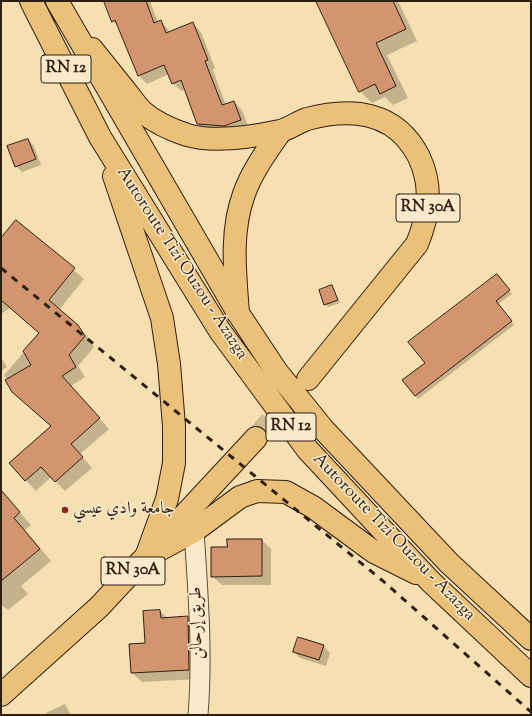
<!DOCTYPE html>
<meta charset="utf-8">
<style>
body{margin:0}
#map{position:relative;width:532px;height:716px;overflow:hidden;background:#f6dfb1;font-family:"Sorts Mill Goudy",serif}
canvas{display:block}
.frame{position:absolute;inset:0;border:2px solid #2e1f13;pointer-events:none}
</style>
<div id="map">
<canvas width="532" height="716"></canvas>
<div class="frame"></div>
</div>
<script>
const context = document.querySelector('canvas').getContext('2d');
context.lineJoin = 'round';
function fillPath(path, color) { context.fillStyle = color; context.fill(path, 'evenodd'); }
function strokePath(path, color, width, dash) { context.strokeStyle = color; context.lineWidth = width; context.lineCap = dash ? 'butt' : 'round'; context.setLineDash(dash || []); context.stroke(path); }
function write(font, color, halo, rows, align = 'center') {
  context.font = font + ' "Sorts Mill Goudy",Amiri,serif'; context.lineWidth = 3; context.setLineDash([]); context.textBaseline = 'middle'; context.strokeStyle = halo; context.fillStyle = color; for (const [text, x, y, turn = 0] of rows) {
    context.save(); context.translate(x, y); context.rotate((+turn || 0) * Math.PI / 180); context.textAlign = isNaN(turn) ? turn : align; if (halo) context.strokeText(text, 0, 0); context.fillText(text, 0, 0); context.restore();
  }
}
const shadow = new Path2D(`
 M105,1H150L158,22L161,21L170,32L193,24L201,32L215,68L213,70L226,105L234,102L242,110L249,128L206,132L198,124L185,90L181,91L173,83L169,74L147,84L139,76L120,28L113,21Z
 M317,1H398L417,41L387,55L408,98L393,105L385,97L372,103L360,91Z
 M28,140L34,146L41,165L22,172L16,166Z
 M16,221L84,279L59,310L87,336L94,347L78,366L85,377L71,386L109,429L80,454L92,468L65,491L51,477L36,491L10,463L52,426L13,391L4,375L40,334L10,308L1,314V239Z
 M500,278L512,294L498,304L514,325L418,399L404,381L426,363Z
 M332,287L340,303L328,307L325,304Z
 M1,358L7,367L1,371Z
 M4,494L31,525L25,530L51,561L21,586L28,594L8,610L1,605V497Z
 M262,540L271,549V585H222L212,576L228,548Z
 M160,611L168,619L188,618L197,627L198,679L142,682L132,673Z
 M324,646L330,653L326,666L300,658L294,652Z
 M65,704L71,715H46V713Z`);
const building = new Path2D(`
 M104,1H146L154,23L161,20L166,33L193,22L208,60L205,61L222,105L234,101L241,120L224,126L197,124L181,80L172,84L164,65L138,76L115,20L112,22Z
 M316,1H393L406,29L376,43L396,86L380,94L375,84L359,92Z
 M28,139L36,159L15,167L7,146Z
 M16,220L75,268L49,300L78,325L85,336L69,355L76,367L62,376L100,418L71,444L83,457L55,482L41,467L25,481L9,463L51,426L12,392L5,380L31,365L23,351L39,333L1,300V238Z
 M497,274L510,290L496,301L512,321L415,396L402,380L425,363L408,342Z
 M332,285L338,300L324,305L319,290Z
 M1,490L20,512L14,518L40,549L1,581Z
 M227,539H262V576L211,577V547H227Z
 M160,610L161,618L188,616L189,670L131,673L129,644L145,643L143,611Z
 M298,637L324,645L319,660L293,652Z`);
const primaryTunnel = new Path2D(`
 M256,438L292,397`);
const street = new Path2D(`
 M194,531C198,592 203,654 198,715`);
const primary = new Path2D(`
 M92,49C104,64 116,79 128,94C133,100 138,108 144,113C156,123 172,130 187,135C214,143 252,137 280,131C289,129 298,122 307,119C352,107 396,111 419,157C433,187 429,215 417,244L308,379
 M238,313C235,273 230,232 244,194C252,171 267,151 281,131
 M1,695L99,607L256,438`);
const highway = new Path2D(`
 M31,1L100,137L220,331L307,449L430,581L531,676
 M57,1L238,313L277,372L323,429L449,563L531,639
 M114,176L162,318L169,364L174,426V463L167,499L146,557
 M146,557L194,531L240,497L257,491L286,492L313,507L374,552L416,573`);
const rail = new Path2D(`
 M1,268L383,581L531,712`);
const markers = [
 [65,510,4,"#8f2418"]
];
const shields = [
 [66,69,50],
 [428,208,64],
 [291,427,50],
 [133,571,64]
];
const shieldNames = [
 ["RN 12",66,69],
 ["RN 30A",428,208],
 ["RN 12",291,427],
 ["RN 30A",133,571]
];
const streetNames = [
 ["Autoroute Tizi Ouzou - Azazga",181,264,57],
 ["Autoroute Tizi Ouzou - Azazga",393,538,46],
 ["طريق إرحالن",198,623,-91]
];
const poiNames = [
 ["جامعة وادي عيسي",73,510]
];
fillPath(shadow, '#0003');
fillPath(building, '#d2956f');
strokePath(building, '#2e1f13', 1);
strokePath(primaryTunnel, '#ceb991', 22, [22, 11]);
strokePath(street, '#604f3a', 21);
strokePath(primary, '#2e1f13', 24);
strokePath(highway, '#2e1f13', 24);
strokePath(street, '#f9eacc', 19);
strokePath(primary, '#ebc078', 22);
strokePath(highway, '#ebc078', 22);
strokePath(rail, '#2e1f13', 3, [7, 7]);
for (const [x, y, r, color] of markers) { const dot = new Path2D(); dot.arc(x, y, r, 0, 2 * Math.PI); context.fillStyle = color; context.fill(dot); strokePath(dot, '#f9eacc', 1.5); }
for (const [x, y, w] of shields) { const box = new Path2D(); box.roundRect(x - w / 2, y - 14, w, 28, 3); context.fillStyle = '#f9eacc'; context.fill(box); strokePath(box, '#2e1f13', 1); }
write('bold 16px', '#2e1f13', null, shieldNames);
write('17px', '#2e1f13', '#f9eacc', streetNames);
write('17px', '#2e1f13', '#f9eacc', poiNames, 'left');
</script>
